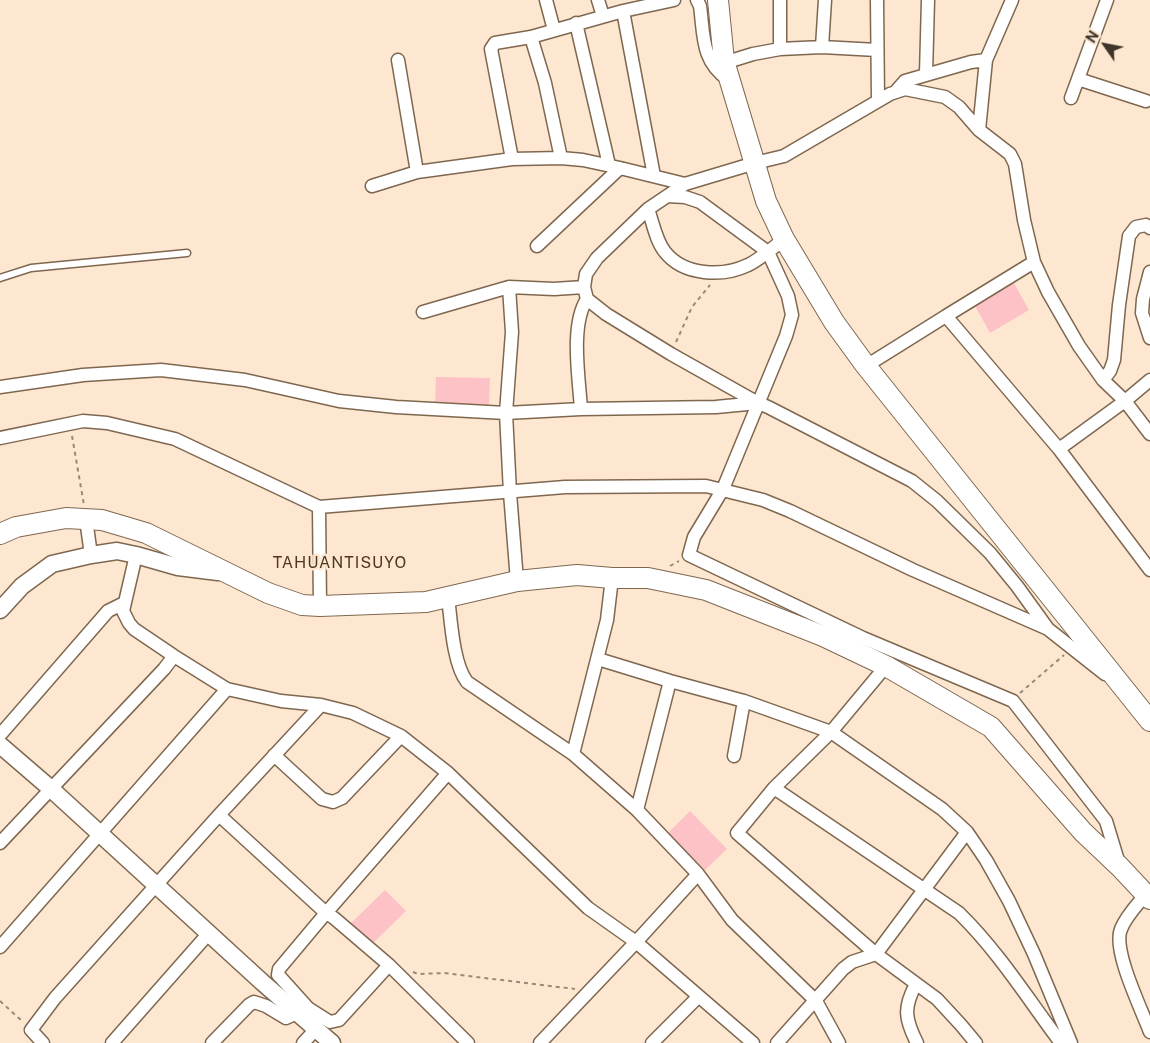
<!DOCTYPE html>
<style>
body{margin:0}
#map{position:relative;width:1150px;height:1043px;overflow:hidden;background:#fee7d1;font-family:"Public Sans",sans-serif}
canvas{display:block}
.north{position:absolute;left:1080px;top:20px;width:50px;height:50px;-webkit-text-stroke:4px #fee7d1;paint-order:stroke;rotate:303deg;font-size:14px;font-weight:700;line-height:20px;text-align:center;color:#3e3429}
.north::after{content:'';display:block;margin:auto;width:18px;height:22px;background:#3e3429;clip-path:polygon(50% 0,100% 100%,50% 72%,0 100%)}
</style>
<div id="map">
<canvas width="1150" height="1043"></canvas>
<div class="north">N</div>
</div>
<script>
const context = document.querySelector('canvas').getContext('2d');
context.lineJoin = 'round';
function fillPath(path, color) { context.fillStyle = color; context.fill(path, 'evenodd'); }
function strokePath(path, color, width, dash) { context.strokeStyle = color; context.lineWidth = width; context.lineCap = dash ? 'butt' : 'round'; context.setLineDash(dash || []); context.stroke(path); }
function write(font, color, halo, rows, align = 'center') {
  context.font = font + ' "Public Sans",sans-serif'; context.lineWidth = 5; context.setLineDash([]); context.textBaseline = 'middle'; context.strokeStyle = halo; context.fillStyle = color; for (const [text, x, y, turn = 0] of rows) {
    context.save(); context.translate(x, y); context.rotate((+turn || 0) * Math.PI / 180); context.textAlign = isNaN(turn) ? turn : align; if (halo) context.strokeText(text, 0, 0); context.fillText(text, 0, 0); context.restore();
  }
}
const green = new Path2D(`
 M1014,283L1029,310L990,333L975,306Z
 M436,377L490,378L489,406L435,405Z
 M690,811L727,849L705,870L668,833Z
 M385,890L406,911L370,946L349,925Z`);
const path = new Path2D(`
 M676,342L692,307L710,285
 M72,436L84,505
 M670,566L679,561
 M1020,693L1064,655
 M413,972L418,974L444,973L575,989
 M0,1001L22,1021`);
const service = new Path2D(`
 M0,278L31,268L187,253`);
const minor = new Path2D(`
 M546,0L554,30
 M598,0L603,16
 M697,0L700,6C704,35 701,62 729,80
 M877,0L878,100
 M623,11L674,0
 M576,23L609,165
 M531,37L545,83L561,158
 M822,47L877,50
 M780,49V0
 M398,60L417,172
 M724,63L753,54L780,49L822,47L825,0
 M926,74L928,0
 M1078,79L1146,101
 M897,90L905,81L971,62L986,60
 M1071,98L1107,0
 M979,130L986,60L1012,0
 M512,159L491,49L495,43L531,37L623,11L654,176
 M372,186L417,172L512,159L561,158L583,160L620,168L685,184
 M648,209C653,223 656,241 665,252C684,276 723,277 748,265C755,262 762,256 768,252L700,202L685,197L667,196
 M784,239L768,252L788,296L792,315L786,336L723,489L694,537L689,555L863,638L1013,701L1106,821L1119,864
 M537,246L620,168
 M1150,272L1143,299L1142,313L1150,338
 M509,287L512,332L506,413L510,493L517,581
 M423,312L509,287L554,289L584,287
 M946,316L1034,262
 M866,366L946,316L1059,449L1150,570
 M1103,380L1125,401L1150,434
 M0,387L83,375L161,370L245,380L339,401L396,407L506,413L581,409L716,407L758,403
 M581,409C579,378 570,325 587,299
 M0,438L83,421L107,423L175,439L319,507L565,487L706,486L763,500L790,511L913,570L1048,629L1105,674
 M1059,449L1125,401L1150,380
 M319,507L320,606
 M86,519L91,555
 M136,555L123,611L129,623L134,629L174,656L227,689L281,701L321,705L353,713L401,736L448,773L588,908L636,942L753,1043
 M448,597C451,621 453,664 467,682L573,754L637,810L698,874L732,920L816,1001L839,1043
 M1048,629L1017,586L990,553L937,501L912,481L768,407L758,403L671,354L606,314L587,299L584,287L586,274L597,258L648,209L685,184L755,163L784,156L890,94L905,89L945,97L959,107L979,130L1010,154L1015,164L1024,220L1034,262L1048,292L1079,346L1103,380L1110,371L1114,360L1119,305L1129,236L1136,227L1146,225L1150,228
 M598,659L670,681L744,701L831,732L942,809L967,832L986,860L1009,901L1034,954L1071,1043
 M886,666L831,732L774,788L737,833L876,954L937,999L961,1025L976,1043
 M0,735L108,611L124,603
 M573,754L607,620L612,578
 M274,755L322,799L333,802L342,798L401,736
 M734,756L744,701
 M774,788L959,913C998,951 1028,999 1061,1043
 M637,810L670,681
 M219,815L326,913L334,918L389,965L468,1043
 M0,843L164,669L174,656
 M1146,894C1137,905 1126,916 1121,929C1112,950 1142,1010 1150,1032
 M0,947L227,689
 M916,984C903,1008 905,1019 917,1043
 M308,1008L281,978L278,975L279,969L326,913L448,773
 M43,1043L31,1030L55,998L219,815L321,705
 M112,1043L209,933
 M212,1043L249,1005L254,1002L266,1006L286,1018L308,1008L330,1022L339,1020L389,965
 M303,1043L316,1029
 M540,1043L636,942L698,874
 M652,1043L698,997
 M777,1043L843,969L852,962L876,954L967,832`);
const tertiary = new Path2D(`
 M0,610L22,586L52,564L91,555L117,551L136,555L178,567L218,572
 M0,745L50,788L262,982L332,1043`);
const primary = new Path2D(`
 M718,0L724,61L766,201L784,239L834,322L866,366L1150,721
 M0,534L16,527L66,518L102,520L146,533L268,593L302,605L320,606L426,602L517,581L577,575L612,578H648L706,590L823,636L886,666L991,727L1083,832L1120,867L1150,899`);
const neighbourhoodNames = [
 ["TAHUANTISUYO",340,563]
];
fillPath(green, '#fcc2c6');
strokePath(service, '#7f674f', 9);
strokePath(minor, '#7f674f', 15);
strokePath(tertiary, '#7f674f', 19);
strokePath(primary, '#7f674f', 22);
strokePath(path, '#998979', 2, [4, 4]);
strokePath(service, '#fff', 6);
strokePath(minor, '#fff', 12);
strokePath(tertiary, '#fff', 16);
strokePath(primary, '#fff', 20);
context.letterSpacing = '1px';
write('16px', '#4d3620', '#fee7d1', neighbourhoodNames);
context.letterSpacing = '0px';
</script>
